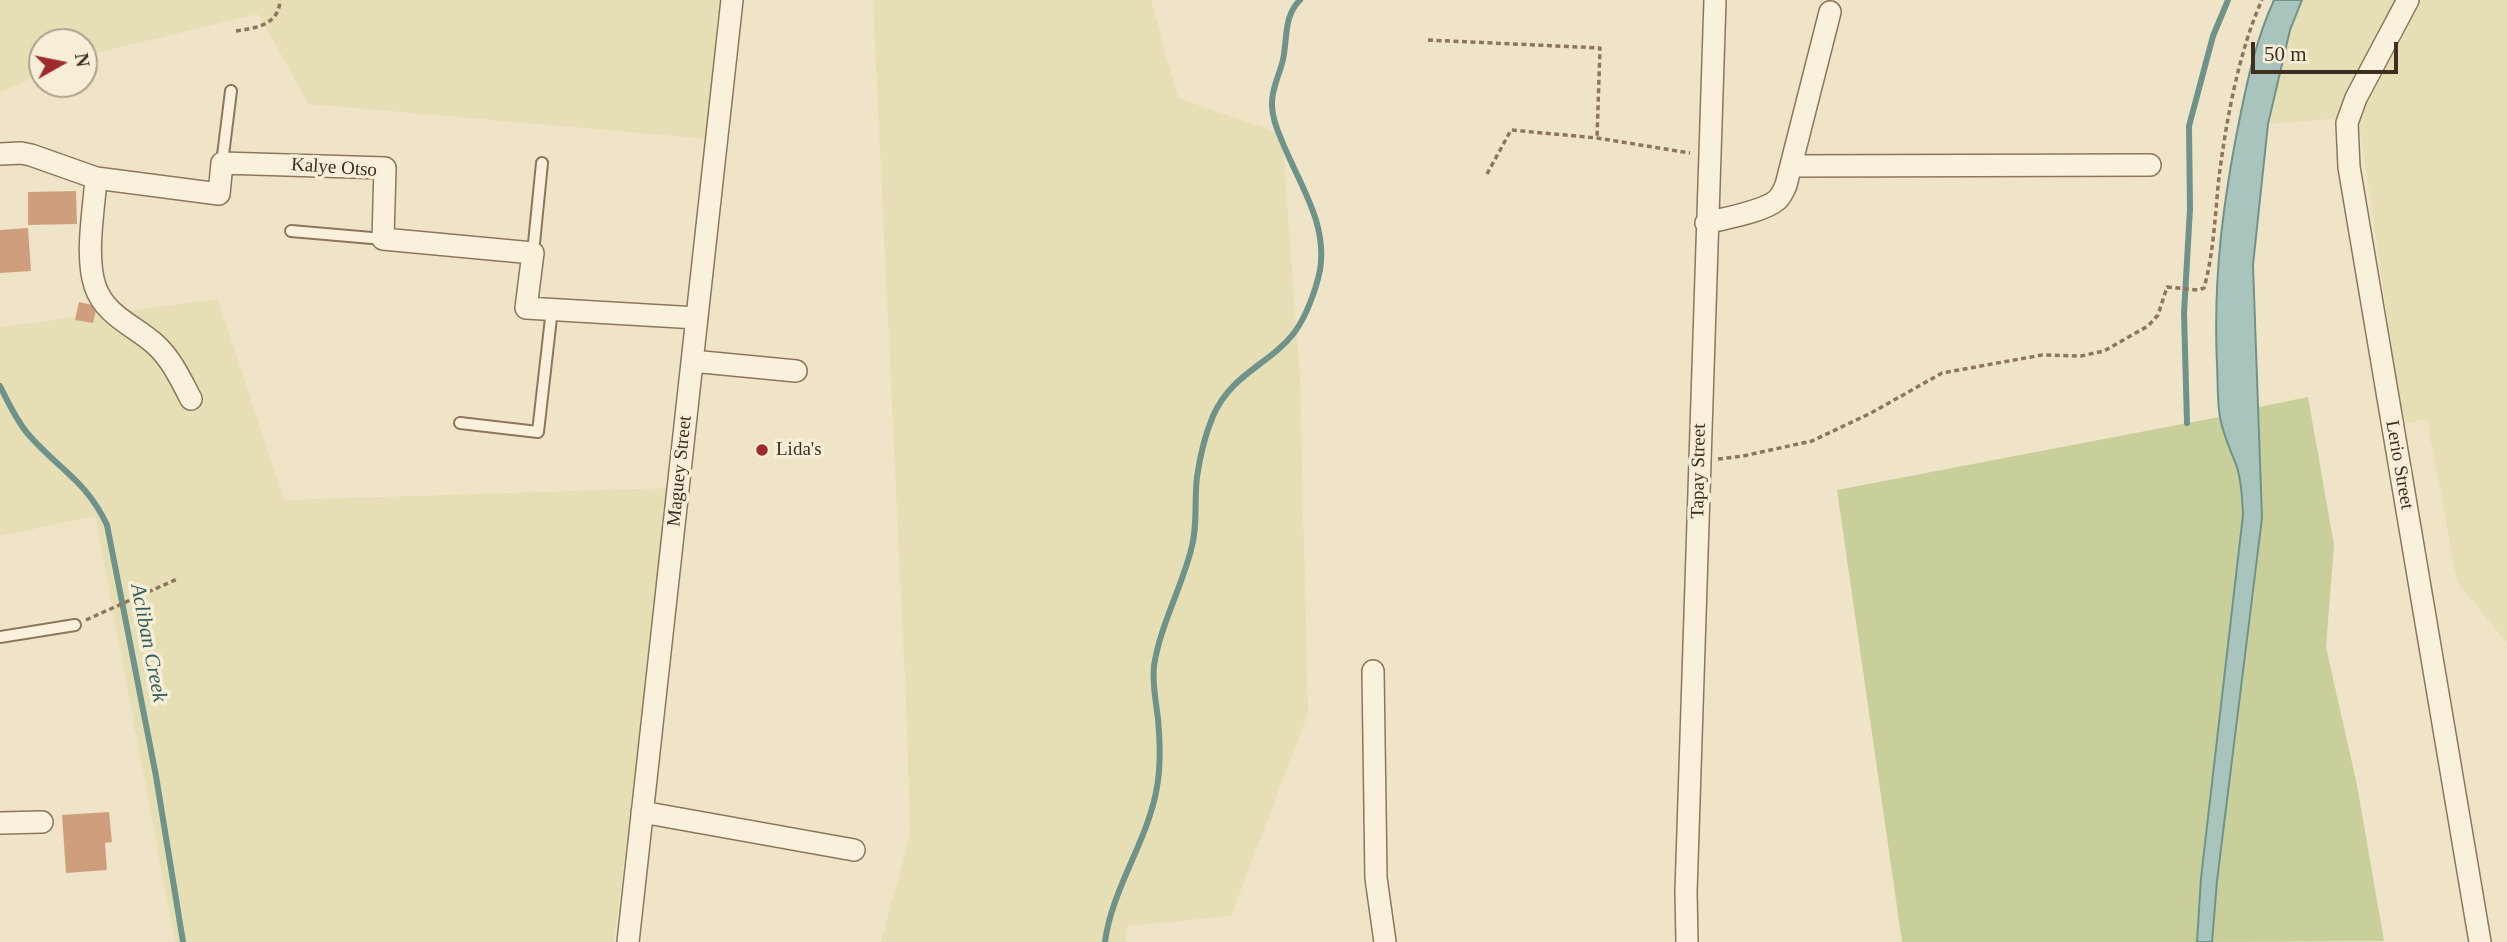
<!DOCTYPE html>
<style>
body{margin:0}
#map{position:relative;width:2507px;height:942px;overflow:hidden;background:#f0e4c8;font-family:"Times New Roman",serif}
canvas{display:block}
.north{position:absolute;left:28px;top:28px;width:70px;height:70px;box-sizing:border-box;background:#f7eed8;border:2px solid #ada18e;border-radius:50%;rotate:81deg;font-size:19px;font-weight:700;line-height:28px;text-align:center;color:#3d2e20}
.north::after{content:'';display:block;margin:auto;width:24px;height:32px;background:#9e2a2b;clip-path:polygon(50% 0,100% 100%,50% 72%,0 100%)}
.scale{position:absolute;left:2251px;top:42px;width:147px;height:32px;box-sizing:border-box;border:4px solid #3d2e20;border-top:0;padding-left:9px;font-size:21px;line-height:24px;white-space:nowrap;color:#3d2e20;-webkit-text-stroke:5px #f7eed8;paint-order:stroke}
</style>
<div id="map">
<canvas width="2507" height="942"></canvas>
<div class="north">N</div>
<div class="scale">50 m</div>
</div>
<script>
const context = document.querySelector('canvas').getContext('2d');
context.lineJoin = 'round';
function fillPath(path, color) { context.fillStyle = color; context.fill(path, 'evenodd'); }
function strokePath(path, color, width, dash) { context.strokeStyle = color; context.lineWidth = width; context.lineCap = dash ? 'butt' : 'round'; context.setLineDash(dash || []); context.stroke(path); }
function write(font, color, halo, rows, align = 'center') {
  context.font = font + ' "Times New Roman",serif'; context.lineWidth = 7; context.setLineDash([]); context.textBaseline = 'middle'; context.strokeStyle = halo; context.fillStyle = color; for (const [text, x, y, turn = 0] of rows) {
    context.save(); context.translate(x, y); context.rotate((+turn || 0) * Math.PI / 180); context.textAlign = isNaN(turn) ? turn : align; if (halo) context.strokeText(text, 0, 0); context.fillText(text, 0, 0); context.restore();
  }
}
const farmland = new Path2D(`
 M0,0H722L709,139L309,104L258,14L84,56V42H42V74L0,92Z
 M873,0H1151L1178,98L1282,134L1300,378L1308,714L1231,916L1128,926L1126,942H881L910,834L907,725Z
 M2302,0H2507V643L2457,582L2427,419L2403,424L2358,117L2268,124L2290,30Z
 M218,299L284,500L670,488L614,942H175L95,516L0,536V327Z`);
const green = new Path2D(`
 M2308,397L2334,545L2326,647L2357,785L2384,941L2212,942L2217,881L2262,518L2259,407Z
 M2219,417C2226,440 2238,463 2242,486C2243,496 2243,505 2243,515L2201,878L2197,942H1902L1837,490Z`);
const water = new Path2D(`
 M2274,0H2302L2290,30L2268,124L2253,265L2262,518L2217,881L2212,942H2197L2201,878L2243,515C2242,499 2242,483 2237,467C2231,451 2223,435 2220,417C2217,400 2218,382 2217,364C2213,278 2223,201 2240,117C2248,77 2257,37 2274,0Z`);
const stream = new Path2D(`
 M0,386C8,402 16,420 28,434C58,469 86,480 107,525L156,776L183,942
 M2187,423L2184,313L2190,209L2189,126L2213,36L2228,0
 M1105,942C1112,888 1148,841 1157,787C1161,765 1160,741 1158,719C1156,701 1152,684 1154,666C1160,626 1181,589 1191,550C1198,526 1194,501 1197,477C1200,456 1205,435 1213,416C1232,373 1269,365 1294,333C1306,317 1316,290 1320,270C1328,223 1298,182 1282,141C1277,130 1272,117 1272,105C1271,87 1282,71 1284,54C1287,34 1285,15 1300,0`);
const building = new Path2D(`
 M76,191L77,224L28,225V192Z
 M28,228L31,271L0,273V230Z
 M79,302L97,306L93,323L75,320Z
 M109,812L112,842L105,843L107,870L66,873L62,815Z`);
const path = new Path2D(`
 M236,31C256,28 279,25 280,0
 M1428,40L1600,48L1597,138
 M1487,174L1511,130L1597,138L1690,153
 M1718,459L1743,456L1812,441L1871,413L1942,373L2042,355L2081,356L2104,351L2148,326L2158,315L2167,287L2198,290L2204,288C2214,252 2215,214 2219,177C2226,122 2239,50 2262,0
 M86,620L177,579`);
const lane = new Path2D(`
 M222,163L231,91
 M291,231L383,239
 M533,253L542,163
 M460,423L538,432L552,309
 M0,637L75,625`);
const street = new Path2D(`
 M2408,0L2356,98L2347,123L2349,167L2480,942
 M0,154L21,153L31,155L96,178L219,194L222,163L385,168L383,239L533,253L526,308L697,318
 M1791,166L2150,165
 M96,178C94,210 85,255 95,286C105,316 134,325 156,345C172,360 181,380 191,399
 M1706,223C1725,218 1763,212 1777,200C1781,196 1784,190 1786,185L1830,12
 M692,361L796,371
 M1373,671L1376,878L1385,942
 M642,812L854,850
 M0,823L42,822
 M628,942L732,0
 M1687,942L1686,892L1715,0`);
const markers = [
 [762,450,7,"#9e2a2b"]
];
const streetNames = [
 ["Kalye Otso",334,168,4],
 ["Lerio Street",2399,465,80],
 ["Maguey Street",680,471,-84],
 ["Tapay Street",1699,471,-89]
];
const poiNames = [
 ["Lida's",776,450]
];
const waterNames = [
 ["Acliban Creek",148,643,79]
];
fillPath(farmland, '#e6deb5');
fillPath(green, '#c9cf9b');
fillPath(water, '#a9c4bc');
strokePath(water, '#6f938a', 2);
strokePath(stream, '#6f938a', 6);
fillPath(building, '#cf9f7d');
strokePath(lane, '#8d765c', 14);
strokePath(street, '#8d765c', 24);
strokePath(path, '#8d765c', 3.5, [5, 3.5]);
strokePath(lane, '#faf1dc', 10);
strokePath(street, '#faf1dc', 21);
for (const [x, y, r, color] of markers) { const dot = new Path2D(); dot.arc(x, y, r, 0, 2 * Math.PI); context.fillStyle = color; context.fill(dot); strokePath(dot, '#f7eed8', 2.5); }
write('19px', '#3d2e20', '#f7eed8', streetNames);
write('19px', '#3d2e20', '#f7eed8', poiNames, 'left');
write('italic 21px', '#2f5d5a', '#f7eed8', waterNames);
</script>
